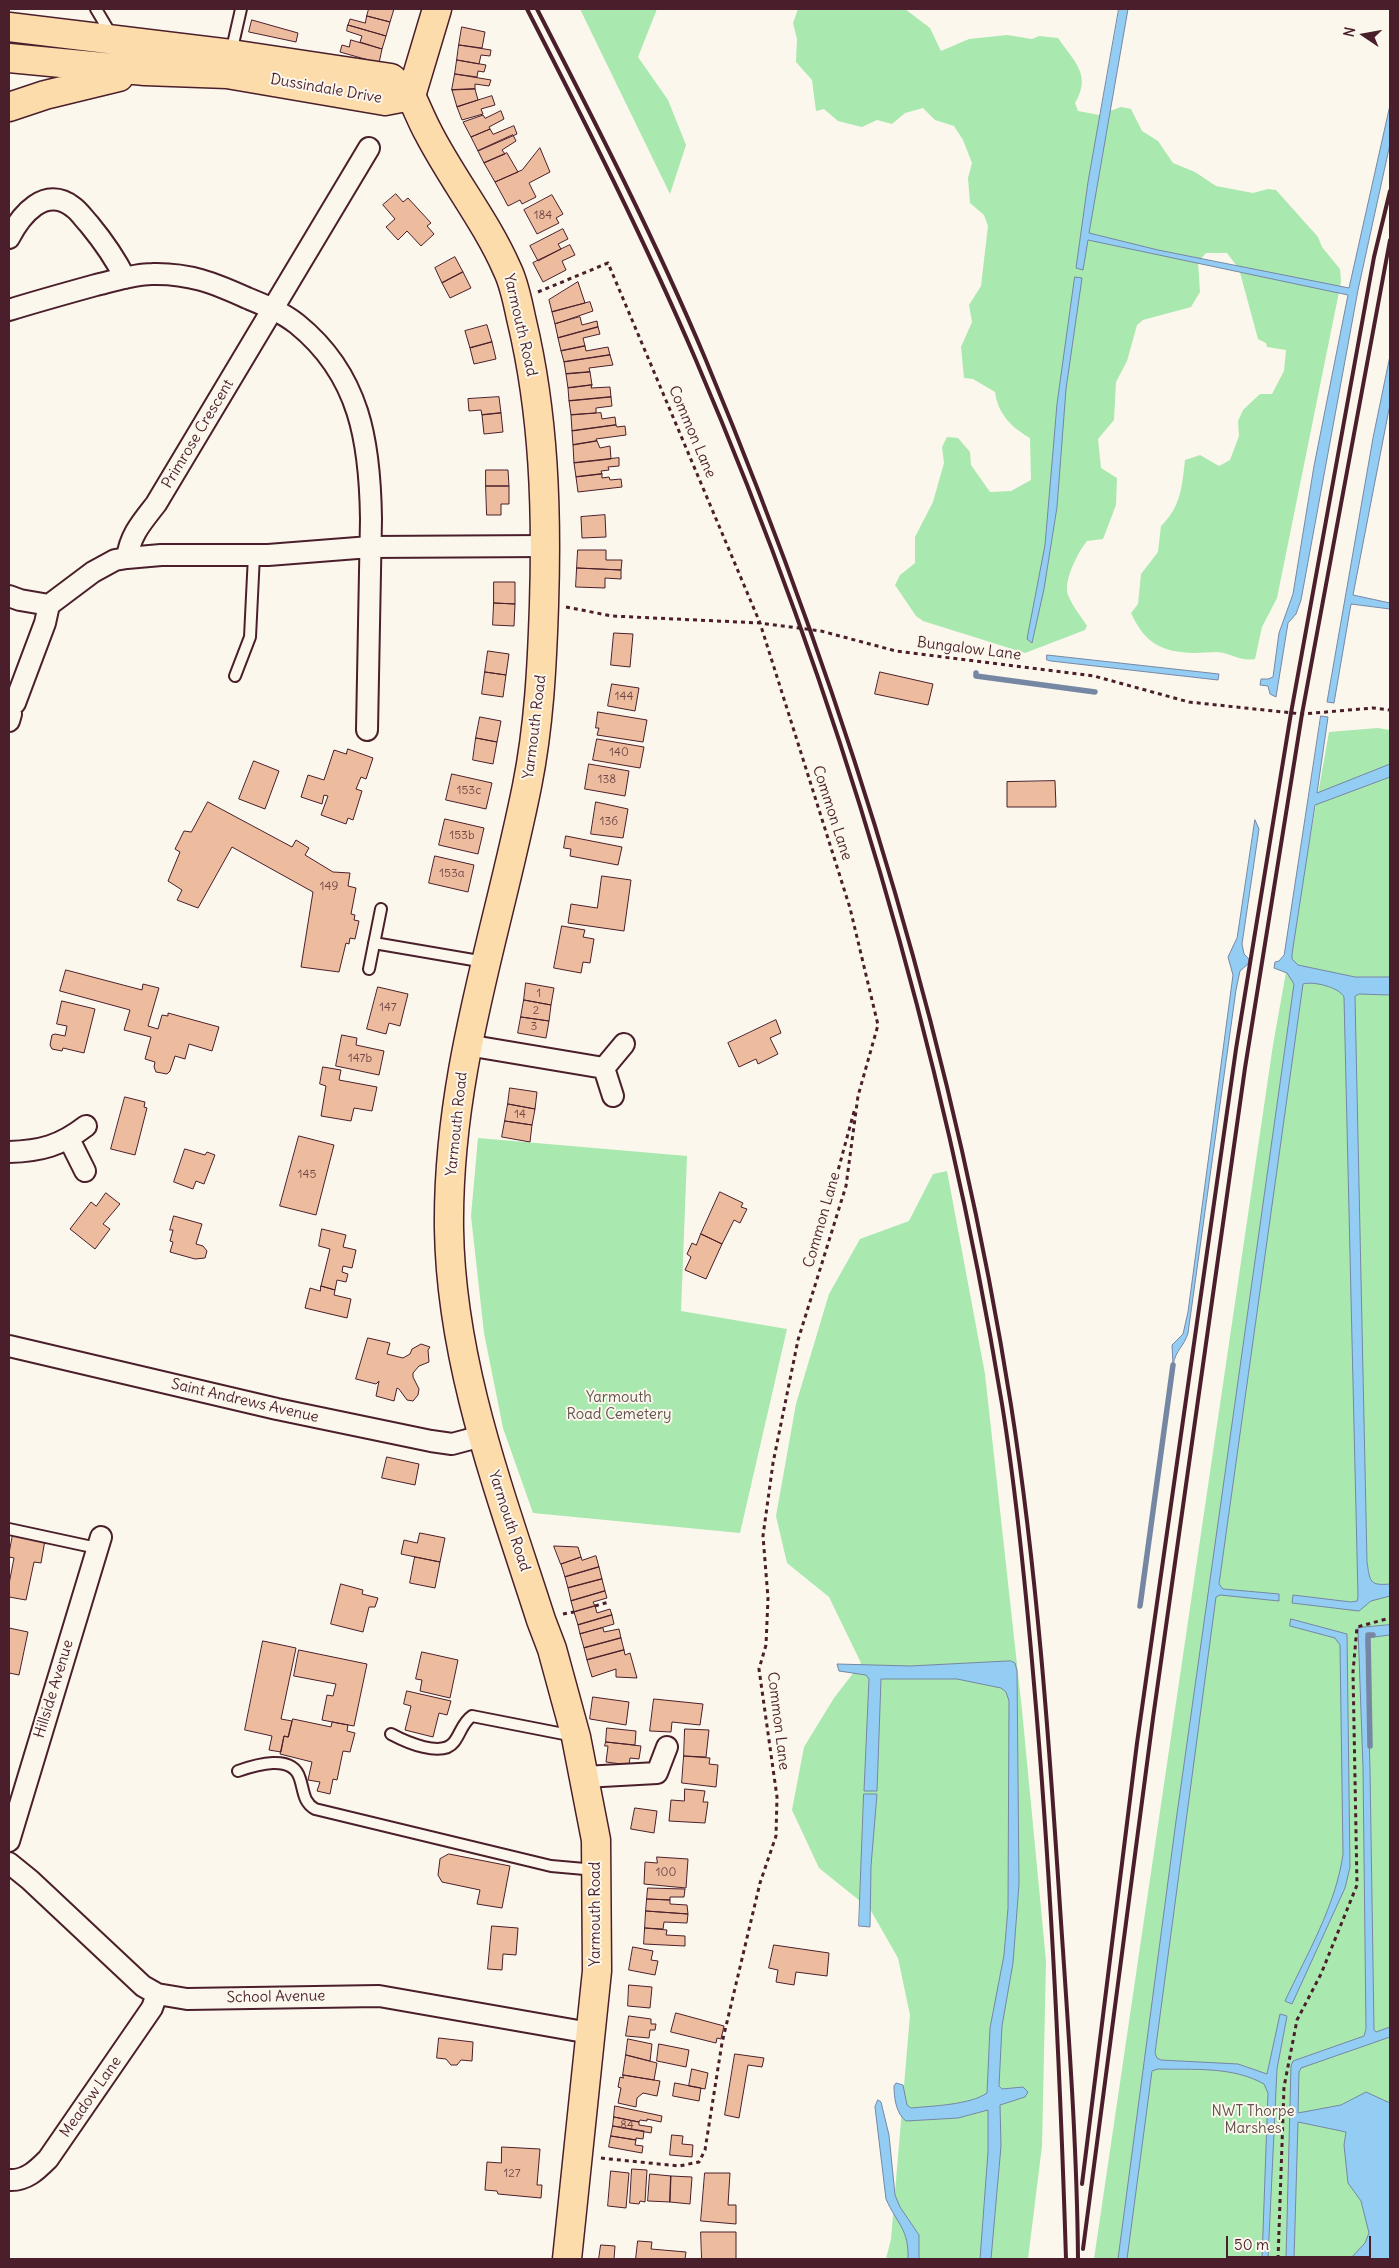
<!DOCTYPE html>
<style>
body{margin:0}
#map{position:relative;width:1399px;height:2268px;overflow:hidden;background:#fbf7ec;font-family:Delius,sans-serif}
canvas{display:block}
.frame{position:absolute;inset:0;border:10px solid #4a1f2b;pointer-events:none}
.north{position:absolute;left:1339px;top:10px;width:50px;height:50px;-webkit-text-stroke:4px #fbf7ec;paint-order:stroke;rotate:282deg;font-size:14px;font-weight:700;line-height:20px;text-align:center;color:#4a1f2b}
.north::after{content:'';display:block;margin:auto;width:18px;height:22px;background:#4a1f2b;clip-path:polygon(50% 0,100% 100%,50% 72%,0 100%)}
.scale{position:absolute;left:1226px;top:2236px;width:145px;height:22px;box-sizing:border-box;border:2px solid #4a1f2b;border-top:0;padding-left:6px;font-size:15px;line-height:18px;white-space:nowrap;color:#4a1f2b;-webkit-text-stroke:4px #fbf7ec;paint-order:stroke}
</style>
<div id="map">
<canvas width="1399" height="2268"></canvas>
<div class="frame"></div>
<div class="north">N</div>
<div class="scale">50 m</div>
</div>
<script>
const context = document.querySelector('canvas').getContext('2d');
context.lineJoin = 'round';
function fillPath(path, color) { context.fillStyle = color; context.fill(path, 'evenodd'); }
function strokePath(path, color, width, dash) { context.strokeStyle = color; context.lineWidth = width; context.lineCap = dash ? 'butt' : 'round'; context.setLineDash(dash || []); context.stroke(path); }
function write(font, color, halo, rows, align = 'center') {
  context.font = font + ' Delius,sans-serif'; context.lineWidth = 4; context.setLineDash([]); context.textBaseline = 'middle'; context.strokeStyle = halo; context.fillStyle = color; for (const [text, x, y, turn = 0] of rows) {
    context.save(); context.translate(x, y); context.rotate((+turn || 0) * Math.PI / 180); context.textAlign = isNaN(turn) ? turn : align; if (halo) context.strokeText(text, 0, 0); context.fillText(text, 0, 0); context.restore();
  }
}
const green = new Path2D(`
 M580,9H657L638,57L668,100L686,145L670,194Z
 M798,9H905L930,28L941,51L969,39L1007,35L1032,39L1039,36L1058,38C1074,61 1092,75 1075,103L1078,111L1099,115L1121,107L1131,109L1142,131L1158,141L1173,163L1195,172L1216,186L1253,193L1268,189L1276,190L1318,237L1322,247L1340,269L1341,282L1277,598L1262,627L1255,659C1241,662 1231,653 1217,652C1210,652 1202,653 1194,653C1162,652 1145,644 1131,613L1138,604L1141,574L1158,552L1161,526C1181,507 1182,486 1185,460L1200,455L1219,466L1230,460L1239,436L1238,421L1243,410L1260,394H1272L1284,371L1286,350L1267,347L1266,343L1258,339L1239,269L1227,253H1206L1198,262L1200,292L1191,307L1143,320L1137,325L1127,361L1116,382L1114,420L1098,439L1101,468L1117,478L1116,505L1103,539L1087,541C1078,552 1063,581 1068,595C1072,606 1081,616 1087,626L1085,630L1025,653L923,621L916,616L895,585L900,575L915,563V537L933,502L944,463L942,447L947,437L958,438L970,452L971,465L990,492L1011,491L1031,480L1030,438C1011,427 998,414 995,392L973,379L964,378L961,347L972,322L969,305L981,286L988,226L984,215L970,203L968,178L972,163L963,140L954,126L935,120L923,108L905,113L892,124L877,120L862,127L838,121L824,109L816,111L812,80L796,62L797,39L793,23Z
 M1378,728L1390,730V2259H1094L1273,1045L1329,732Z
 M478,1138L687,1156L681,1311L787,1329L740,1533L533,1513L503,1428L484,1333L471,1216Z
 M947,1171L985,1374L1022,1710L1046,1961L1042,2146L1028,2259H886L891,2239L910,2015L898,1958L870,1909L819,1868L792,1810L804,1747L834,1698L861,1663L829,1597L787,1563L776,1516L796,1404L829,1294L860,1239L909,1221L933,1174Z`);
const water = new Path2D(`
 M1119,9H1128L1089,233L1158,250L1349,288L1390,105V144L1358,290L1301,600L1296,614L1288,623L1276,697L1270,694L1268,686L1260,685L1261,679H1268L1273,677L1279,633L1293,594L1314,466L1348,295L1088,240L1083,270L1076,268L1088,182Z
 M1075,277L1082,278L1066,389L1057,507L1044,589L1032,643L1027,639L1045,545L1057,404Z
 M1390,356V404L1353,595L1390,603V609L1351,604L1334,703L1327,702L1373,438Z
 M1047,655L1219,674L1218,680L1051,661L1047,660Z
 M1321,716L1328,717L1317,793L1390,764V777L1315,805L1292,954V959L1298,965L1355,977H1390V995L1359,994L1355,996L1367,1562C1370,1581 1369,1586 1390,1584V1596L1371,1601L1359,1611L1292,1603L1293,1595L1351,1602L1357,1601L1358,1597L1344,997C1339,987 1313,981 1303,984L1219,1584L1223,1589L1279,1594V1601L1220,1595L1216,1597L1155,2053L1157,2058L1161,2060L1238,2064L1267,2074L1280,2014L1287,2016L1277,2069L1268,2259H1262L1268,2093L1264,2084C1232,2066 1193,2070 1158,2069L1152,2071L1127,2259H1118L1176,1821L1294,984L1287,973L1274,968L1275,962L1279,961L1284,955Z
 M1255,820L1259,829L1242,944L1244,954L1249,959L1248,964L1240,971L1236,990L1188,1333C1184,1347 1176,1349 1173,1365L1172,1345L1183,1334L1188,1312L1233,975L1228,957L1237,938Z
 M1291,1619L1347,1634L1350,1867L1345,1888L1292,2004L1285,2001C1307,1954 1336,1905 1343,1854L1340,1645L1335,1638L1290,1626Z
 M1390,1625V1635L1366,1638L1370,1769L1374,2030L1376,2032L1390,2027V2037L1301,2068L1299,2072L1298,2113L1341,2105L1366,2092L1390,2103V2259H1350L1365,2243L1369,2233L1361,2201L1348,2183L1344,2145L1346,2132L1298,2122L1294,2259H1286L1291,2066L1293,2061L1364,2036L1366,2029L1363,1767L1358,1628Z
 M1011,1661L1015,1663L1017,1671L1019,1884L1013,1963L1002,2026L999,2086L1002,2089L1023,2087L1028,2092L1025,2097L1000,2105L1001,2146L991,2259H980L988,2152V2110L958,2118L906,2121C896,2114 894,2097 894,2086L896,2083L903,2085L907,2105L911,2108C931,2106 970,2105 987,2093L990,2028L1004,1955L1008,1908L1009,1701L1006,1692L1001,1688L957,1679H881L877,1791H864L869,1679L866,1675L839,1671L837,1664L910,1666Z
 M864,1794H877L871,1866L870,1927L859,1926Z
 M878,2100L881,2102L889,2135L895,2195L900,2207L919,2235V2259H908C909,2229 897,2224 886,2199L875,2107Z`);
const stream = new Path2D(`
 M976,673V676L1095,692
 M1140,1606L1173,1365
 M1370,1746L1368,1635H1373`);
const building = new Path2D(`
 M369,9H394L390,22L367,16Z
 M367,16L390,22L386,36L348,25L350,19L365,23Z
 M252,20L298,33L296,42L249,32Z
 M348,25L386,36L382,49L360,42L362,36L347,31Z
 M462,27L485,32L482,48L459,45Z
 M351,40L382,49L379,63L340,52L342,45L349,47Z
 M459,45L491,50L490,56L481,55L479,64L457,60Z
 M457,60L486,65L484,72L478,71L477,77L455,74Z
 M455,74L491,80L489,86L475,84V89L452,90Z
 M475,89L478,100L457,107L452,90Z
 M492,96L495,105L481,109L483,114L462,120L457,107Z
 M501,111L504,119L489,127L490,129L471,137L463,122L483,115L485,118Z
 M514,126L517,134L478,151L471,137L490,129L493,134Z
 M513,135L516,141L502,150L505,154L484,163L478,151Z
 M540,148L550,172L529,183L536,197L522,204L520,200L508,206L495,182L522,170Z
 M507,153L518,172L495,182L484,163Z
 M396,194L403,202L408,198L431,223L427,226L434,234L421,246L407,231L398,240L386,227L395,219L383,205Z
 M552,195L563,214L556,218L559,223L537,234L524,210Z
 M563,229L568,239L558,244L561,249L538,261L530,246Z
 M570,245L575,255L562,261L566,270L543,282L533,263Z
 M455,257L463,272L442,283L435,268Z
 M463,272L471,288L450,298L442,283Z
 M578,282L585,303L552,312L549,300Z
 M590,302L593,311L555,324L552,312Z
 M580,317L582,325L597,321L598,327L558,338L555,324Z
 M487,325L492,342L470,348L465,331Z
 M598,327L600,334L583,338L585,346L561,351L558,338Z
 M492,342L496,359L474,364L470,348Z
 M585,346L586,351L608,347L610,355L564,362L561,351Z
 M610,355L613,365L589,368L590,372L566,374L564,362Z
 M590,372L592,385L568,388L566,374Z
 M592,385L591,388L610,387L611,397L569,401L568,388Z
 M499,397L501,413L482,415L481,410L469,411L468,399Z
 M611,397L612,406L596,408V413L571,415L569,401Z
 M501,413L503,432L484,434L482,415Z
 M601,413L602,419L615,417L616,425L572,431L571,415Z
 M616,425L617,427L625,426L626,435L596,439L597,441L573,445L572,431Z
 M597,441L600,448L610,446L611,459L574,463L573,445Z
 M619,458V466L608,467L609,470L601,471L602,474L576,477L574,463Z
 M486,470H508L509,486H486Z
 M602,474V478L609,477L610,480L621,479L622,487L578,492L576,477Z
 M486,486H509V504H501V515H487Z
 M605,515L606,537L582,538L581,517Z
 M578,550H606V560H622L621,570L577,568Z
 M577,568L621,570V579L605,578V588L576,587Z
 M494,582H515V604L494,603Z
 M494,603L515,604L514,626L493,625Z
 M614,633L633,634L630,667L611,665Z
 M488,651L509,654L506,675L485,672Z
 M485,672L506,675L503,697L482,694Z
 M880,672L933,684L928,705L875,694Z
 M612,684L639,688L635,711L608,706Z
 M598,712L647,720L643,742L597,735L599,728H596Z
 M480,717L501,721L497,742L476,738Z
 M476,738L497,742L493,764L473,760Z
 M597,739L644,747L640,768L593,760Z
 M348,749L373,758L366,779L361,777L356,789L362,791L353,820L348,818L346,824L321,815L328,796L324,795L322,804L301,797L308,775L324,780L334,750L346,754Z
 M254,761L279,771L265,809L239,799Z
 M589,764L629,771L625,796L585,789Z
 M452,774L492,783L486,809L446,800Z
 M1055,781L1056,807H1007V782Z
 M208,802L292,847L296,840L309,848L305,855L333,872L350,873L348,886L356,888L351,914L355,915L354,920L359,921L355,939L350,938L349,944L346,943L339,972L301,967L313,892L232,847L198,908L177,900L182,890L168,881L180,852L175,849L184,831L191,832Z
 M596,802L628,809L623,838L591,834Z
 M445,819L484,828L478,854L439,845Z
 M566,836L622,847L618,865L570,856L571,849L564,848Z
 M435,856L474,865L468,892L429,883Z
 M602,876L631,880L624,931L568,923L571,904L597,908Z
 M562,926L585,930L583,937L594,939L590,963L583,962L581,973L554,968Z
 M66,970L142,990L143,984L159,988L148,1026L158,1029L162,1015L168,1016V1013L219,1027L212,1051L189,1044L185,1059L175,1056L170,1071L167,1074L156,1072L154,1067L155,1062L145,1059L151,1037L124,1030L130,1010L60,991Z
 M526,983L554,988L551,1005L524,1000Z
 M378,987L408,994L400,1026L389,1023L386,1034L367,1029Z
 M524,1000L551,1005L549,1021L521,1017Z
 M62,1001L95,1009L84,1053L63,1048L62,1051L52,1049L50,1045L52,1035L55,1034L65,1036L67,1026L57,1024Z
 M521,1017L549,1021L546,1038L518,1033Z
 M776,1020L781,1033L770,1038L778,1054L758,1064L756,1059L739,1067L728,1043Z
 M342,1035L357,1038L356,1045L384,1051L379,1075L336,1066Z
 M323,1067L341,1070L339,1080L377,1087L372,1111L354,1108L351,1121L321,1116L326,1086L320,1084Z
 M510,1088L537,1092L535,1109L508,1104Z
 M125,1097L145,1102L144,1107L147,1108L135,1155L111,1149Z
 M508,1104L535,1109L532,1125L505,1121Z
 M505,1121L532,1125L530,1142L502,1137Z
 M299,1136L334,1145L316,1215L280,1206Z
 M185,1149L205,1155L207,1152L215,1155L204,1184L196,1181L193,1189L174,1182Z
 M720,1192L743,1203L741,1207L747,1209L740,1223L734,1220L722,1244L701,1234Z
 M106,1193L120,1204L103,1224L110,1229L95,1249L70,1229L91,1202L96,1206Z
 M174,1216L202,1224L196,1244L203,1246L207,1251L205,1258L195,1259L170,1252L173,1242L170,1241L173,1230H170Z
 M322,1229L346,1235L343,1247L356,1250L352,1268L343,1266L342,1272L348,1274L346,1282L337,1280L335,1290L321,1286L330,1249L319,1246Z
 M701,1234L722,1244L706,1279L685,1270L691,1257L687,1254L692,1243L696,1245Z
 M321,1286L335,1290L334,1295L351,1299L347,1318L305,1308L310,1288L320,1291Z
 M368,1338L390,1343L387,1354L403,1358L410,1354L412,1349L421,1344L430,1347L428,1350L429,1362L419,1366L413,1373V1377L419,1389L418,1395L413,1401L407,1400L399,1389L397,1388L394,1401L376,1396L379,1381L376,1384L356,1379Z
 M387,1457L419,1464L415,1485L382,1478Z
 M420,1533L445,1538L440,1562L401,1554L404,1540L417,1543Z
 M13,1534L45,1540L41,1563L34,1562L26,1600L9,1597V1584L14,1558L9,1557V1554Z
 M554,1546L578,1547L581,1557L561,1564Z
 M596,1556L599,1567L565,1577L561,1564L581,1557L582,1560Z
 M415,1557L440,1562L435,1588L410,1583Z
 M599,1567L602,1579L568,1588L565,1577Z
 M602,1579L605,1591L571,1601L568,1588Z
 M341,1584L363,1590L362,1594L378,1598L375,1607H369L363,1632L331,1624Z
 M605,1591L607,1598L593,1602L595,1606L574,1612L571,1601Z
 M595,1606L597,1613L610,1609L612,1615L578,1625L574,1612Z
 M612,1615L614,1624L580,1634L578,1625Z
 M9,1628L28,1632L19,1675L9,1673Z
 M603,1628L604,1632L619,1629L621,1638L584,1648L580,1634Z
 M621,1638L624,1650L587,1660L584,1648Z
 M263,1641L296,1648L281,1719L292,1721L288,1737L284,1736L281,1752L269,1750L272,1736L245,1730Z
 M299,1650L367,1664L354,1726L322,1720L327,1695L333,1696L336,1684L294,1676Z
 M624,1650L625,1655L630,1653L637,1678L616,1677V1669L592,1677L587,1660Z
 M422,1652L458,1660L450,1698L420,1691L422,1680L416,1679Z
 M407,1691L451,1701L447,1715L439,1713L433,1737L405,1730L411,1706L404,1704Z
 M593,1697L629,1702L626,1725L590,1719Z
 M654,1699L703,1704L700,1725L672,1722L671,1732L650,1731Z
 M293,1719L331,1727L332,1722L348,1725L347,1731L355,1733L350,1752L343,1751L337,1780L333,1779L330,1794L317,1791L320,1782L308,1780L312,1762L280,1754L284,1736L288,1737Z
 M607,1728L636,1731L635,1745L606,1742Z
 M685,1729L709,1730L706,1757L684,1756Z
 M606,1742L641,1746L639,1759L630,1758L629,1765L606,1762L608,1746H605Z
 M684,1756L710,1758L709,1764L718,1765L716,1787L682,1783Z
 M685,1789L705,1791L703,1802H708L705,1823L669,1821L671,1800L684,1801Z
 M635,1808L657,1811L654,1833L631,1829Z
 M449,1854L510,1866L502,1908L477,1904L480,1890L442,1882L438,1875L440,1859Z
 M657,1857L688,1859L686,1888L644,1884L645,1862L657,1863Z
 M648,1888L685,1889L684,1897H670V1900L647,1899Z
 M647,1899L670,1900V1904L687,1905L688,1914L646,1911Z
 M646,1911L688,1914L687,1923L664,1922L663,1929L645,1928Z
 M492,1926L518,1928L516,1955L503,1954L502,1970L488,1969Z
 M645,1928L667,1930L666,1935L685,1936V1946L644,1944Z
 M774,1945L829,1953L827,1976L796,1972L794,1985L776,1982L778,1970L769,1968Z
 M633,1947L653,1951L651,1960L658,1961L655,1975L629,1970Z
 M629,1985L652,1987L650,2008L628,2006Z
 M676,2013L724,2026L721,2039L717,2038L716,2043L671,2032Z
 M629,2016L651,2019V2024H656L655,2030H650L649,2038L626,2036Z
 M439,2038L473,2042L472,2061L461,2060L457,2065H451L446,2059L437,2058Z
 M628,2039L652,2044L650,2061L626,2055Z
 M659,2044L689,2050L686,2067L657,2061Z
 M735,2054L764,2058L762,2067L748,2065L739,2118L725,2115Z
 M626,2055L657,2063L654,2080L623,2075Z
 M692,2069L708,2073L705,2089L689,2086Z
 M623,2075L660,2081L657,2096L643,2093L637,2098L636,2107L618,2103L621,2088L618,2087L620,2077L623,2078Z
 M675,2083L701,2088L699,2101L673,2096Z
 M615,2106L662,2116L661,2122L647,2119V2121L640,2120L639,2122L614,2117Z
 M614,2117L639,2122V2125L652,2127L651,2133L613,2126Z
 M613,2126L644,2131L643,2139L636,2138V2140L611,2136Z
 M672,2135L683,2136L682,2144L693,2145L692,2157L670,2155Z
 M611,2136L636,2140L635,2145L643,2146L642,2153L609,2147Z
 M502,2147L540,2149L537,2185H542L541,2198L498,2194L497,2191L485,2190L487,2162L501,2163Z
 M632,2169L647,2170L645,2202L640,2201L639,2204L630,2203Z
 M611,2171L629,2173L626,2208L608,2206Z
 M705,2173H730L728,2205H736V2224L701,2221Z
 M650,2174L671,2176L670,2202L648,2201Z
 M671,2176L692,2177L690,2204L670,2202Z
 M701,2232H736V2259H702Z
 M638,2241L652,2242L651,2249L686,2252L685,2259H636Z
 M601,2245L615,2246L614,2259H599Z`);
const path = new Path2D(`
 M538,292L608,263L760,623L850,908L878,1025L858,1096L846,1186L798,1340L773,1463L763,1536L768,1598L766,1645L759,1669L777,1797L776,1836L760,1883L722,2043L705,2150L699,2162L679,2166L600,2158
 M566,607L612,616L760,623L821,631L896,651L1094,676L1189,702L1302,714L1373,708L1390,710
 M830,1200L855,1108
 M595,1606L609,1602
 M563,1614L574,1612
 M1278,2259L1284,2087L1297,2020L1321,1974L1357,1885L1353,1672L1357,1627L1390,1618`);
const service = new Path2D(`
 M96,9L112,36
 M231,53L241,9
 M235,676L250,637L254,555
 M374,943L485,962
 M369,969L381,909
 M9,1529L97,1548
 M391,1734C406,1742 442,1758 454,1742C461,1733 462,1723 472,1716L574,1736
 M238,1771C255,1765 293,1753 300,1779C304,1791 303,1802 315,1809L551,1866L596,1870`);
const minor = new Path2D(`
 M9,238C21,215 45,185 73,207C79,211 84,219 89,224C103,241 115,258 125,278
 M9,310C38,301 67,293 96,285C114,281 133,274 152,274C189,273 214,283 247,298C264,305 282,312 297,324C360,375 370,442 371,519L367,730
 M127,558C130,535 142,522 156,504L369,148
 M9,596L20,600L49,605L93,572L115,560L127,558L161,555H268L370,547L545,546
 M15,703L45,623L49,605
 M9,721L11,714
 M467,1045L604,1068L613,1096
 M604,1068L624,1044
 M69,1139L85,1171
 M9,1152C41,1151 60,1146 86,1126
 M9,1346L277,1409L431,1441L452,1444L482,1436
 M584,1777L657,1773L667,1747
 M9,1841L101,1537
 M9,1863L30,1880L143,1986L157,1994L187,1999L379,1996L590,2033
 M9,2180C26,2181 37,2170 48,2159L152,2008L157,1994`);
const primary = new Path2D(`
 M411,96C417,108 422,121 428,132C452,179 486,221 507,269C515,285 518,305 522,322C544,415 547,510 544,605C542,666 539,726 527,786C497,936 447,1073 449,1229C451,1364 500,1492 541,1620L552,1649L576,1737L596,1840L597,1971L567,2259`);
const trunk = new Path2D(`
 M9,27L231,54L391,78L411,96
 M9,58L145,71L227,74L385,101L411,96
 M411,96L437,9
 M9,107L45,95L119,77`);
const rail = new Path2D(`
 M527,9C586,124 644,239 695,358C838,692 943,1046 1002,1404C1017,1497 1026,1591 1034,1684C1051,1876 1060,2067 1066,2259
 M537,9C596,124 655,239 705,358C845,694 954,1045 1011,1405C1037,1571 1049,1739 1060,1907C1068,2025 1077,2142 1078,2259
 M1082,2184L1137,1743L1236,1049L1291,713L1374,257L1390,191
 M1083,2249L1153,1718L1245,1068L1302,714L1390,240`);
const numberNames = [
 ["184",543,216],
 ["144",624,697],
 ["140",619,753],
 ["138",607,780],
 ["153c",469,791],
 ["136",609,822],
 ["153b",462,836],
 ["153a",452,874],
 ["149",329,887],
 ["1",539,994],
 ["147",388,1008],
 ["2",536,1011],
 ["3",534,1027],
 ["147b",360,1059],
 ["14",520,1115],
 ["145",307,1175],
 ["100",666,1873],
 ["84",627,2126],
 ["127",512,2174]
];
const streetNames = [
 ["Dussindale Drive",326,89,10],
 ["Yarmouth Road",520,325,77],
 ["Common Lane",692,432,67],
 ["Primrose Crescent",198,434,-59],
 ["Bungalow Lane",969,649,7],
 ["Yarmouth Road",535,727,-83],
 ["Common Lane",832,813,72],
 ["Yarmouth Road",457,1124,-84],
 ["Common Lane",822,1220,-74],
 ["Saint Andrews Avenue",245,1401,13],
 ["Yarmouth Road",509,1521,72],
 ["Hillside Avenue",54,1689,-73],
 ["Common Lane",778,1721,83],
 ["Yarmouth Road",596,1914,-90],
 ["School Avenue",276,1997,-1],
 ["Meadow Lane",91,2097,-55]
];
const parkNames = [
 ["Yarmouth",619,1398],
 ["Road Cemetery",619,1415],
 ["NWT Thorpe",1253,2112],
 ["Marshes",1253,2129]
];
fillPath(green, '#a9e8af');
fillPath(water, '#94cdf4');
strokePath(water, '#7687a4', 1);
strokePath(stream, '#7687a4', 5.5);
fillPath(building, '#edbc9e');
strokePath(building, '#4a1f2b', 1);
strokePath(service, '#4a1f2b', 14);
strokePath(minor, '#4a1f2b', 24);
strokePath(primary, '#4a1f2b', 31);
strokePath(trunk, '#4a1f2b', 31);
strokePath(path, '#4a1f2b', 3, [4, 4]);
strokePath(service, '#fbf7ec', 10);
strokePath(minor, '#fbf7ec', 20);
strokePath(primary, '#fddcac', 28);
strokePath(trunk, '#fddcac', 28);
strokePath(rail, '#4a1f2b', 4);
write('12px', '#734648', null, numberNames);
write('15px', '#4a1f2b', '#fbf7ec', streetNames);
write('15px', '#62514c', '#fbf7ec', parkNames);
</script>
